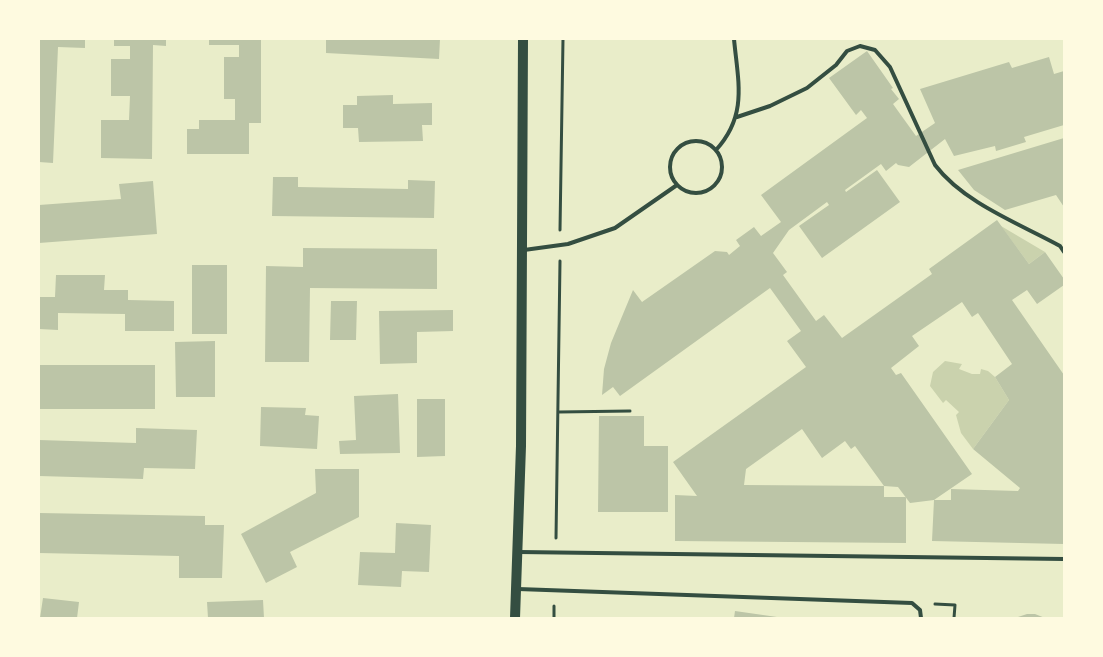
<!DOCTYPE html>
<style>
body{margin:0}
#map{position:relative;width:1103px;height:657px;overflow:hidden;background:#e9edc9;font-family:Poppins,sans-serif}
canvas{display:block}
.frame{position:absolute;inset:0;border:40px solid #fefae0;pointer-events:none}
</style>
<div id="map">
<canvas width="1103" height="657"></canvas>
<div class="frame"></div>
</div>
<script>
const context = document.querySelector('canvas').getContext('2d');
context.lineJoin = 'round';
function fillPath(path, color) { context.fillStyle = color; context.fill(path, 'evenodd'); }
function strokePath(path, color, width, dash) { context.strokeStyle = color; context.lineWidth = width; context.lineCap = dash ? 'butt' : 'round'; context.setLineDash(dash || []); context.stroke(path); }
const green = new Path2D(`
 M1001,226L1045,252L1029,264Z
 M945,361L962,364L959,369L972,374H980L981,369L988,371L995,377L1009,400L973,449L961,433L956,415L959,412L946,400L943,403L930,386L933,372Z`);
const building = new Path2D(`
 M39,39H85V48L58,47L53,163L39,162Z
 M114,39H166V46L153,45L152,159L101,158V120H129L130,96H111V59H130V46H114Z
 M209,39H261V123H249V154H187V129H199V120H235V99H224V57H239V45H209Z
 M326,39H440L439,59L326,53Z
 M867,51L893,88L891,89L899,99L893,104L916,136L935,123L920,89L1009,62L1012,68L1049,57L1054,74L1064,71V125L1024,137L1026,142L996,151L995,146L954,156L945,139L909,167L898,165L896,163L886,171L881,164L845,190L846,192L877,170L900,202L822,258L799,226L829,205L827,202L789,230L773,253L787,272L783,275L816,321L824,315L842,338L932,274L929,269L997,220L1029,264L1045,252L1064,279V285L1037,304L1027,290L1012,300L1064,375V544L932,541L934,500H951V489L1018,491L1020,488L973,449L1009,400L995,377L1012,364L978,313L972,317L962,302L912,336L919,346L891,368L896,375L901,373L972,474L934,500L910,503L898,487L884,486V497H906V543L675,541V495L697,496L673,462L806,367L787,341L801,331L770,288L620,396L613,387L602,395L604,369L611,343L633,290L642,302L715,251L727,252L729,255L740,246L736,240L754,227L761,236L781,222L761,195L867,118L861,110L856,115L829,78ZM802,429L822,458L845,441L851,449L855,446L884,486L744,485L746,469Z
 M393,95V104L432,103V125H422L423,141L359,142L358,128H343V105H357V96Z
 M1064,138V207L1056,195L1005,210L974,190L958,170Z
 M273,177H298V187L408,189V180L435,181L434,218L272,216Z
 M153,181L157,234L39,243V205L121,199L119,184Z
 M303,248L437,249V289L310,288L309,362H265L266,266L303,267Z
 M192,265H227V334H192Z
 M56,275H105L104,290H128V300L174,301V331H125V314L58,313V330L39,329V297H55Z
 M331,301H357L356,340H330Z
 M453,310V331L417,332V363L380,364L379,311Z
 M215,341V397H176L175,342Z
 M39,365H155V409H39Z
 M398,394L400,453L340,454L339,441L356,440L354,396Z
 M417,399H445V456L417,457Z
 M261,407L306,408L305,415L319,416L317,449L260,446Z
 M599,416H644V446H668V512H598Z
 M136,428L197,430L195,469L144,468L143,479L39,476V440L136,443Z
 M315,469H359V517L290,552L297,567L266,583L241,534L316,493Z
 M39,513L205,516V525H224L222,578H179V556L39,553Z
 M396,523L431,525L429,572L402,571L401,587L358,585L360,552L395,553Z
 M43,598L79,602L77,618H40Z
 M263,600L264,618H208L207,602Z
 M735,611L777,617V618H734Z
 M1027,614H1035L1045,618H1015Z`);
const path = new Path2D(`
 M560,230L563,39
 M559,412L630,411
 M556,538L560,261
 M935,604L955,605L954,618
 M554,618V606`);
const service = new Path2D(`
 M737,117L770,106L807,88L836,65L847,51L860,46L875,50L890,67L935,165C964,203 1018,223 1060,246L1064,252
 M670 167a26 26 0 1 1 52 0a26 26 0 1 1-52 0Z
 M716,150C748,115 738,82 734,39
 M524,250L568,244L615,228L677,185
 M519,552L1064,559
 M518,589L912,603L920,610L921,618`);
const secondary = new Path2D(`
 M515,618L521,446L523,39`);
fillPath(green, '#cad2ad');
fillPath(building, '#bcc5a7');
strokePath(path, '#344e41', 3);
strokePath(service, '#344e41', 4);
strokePath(secondary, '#344e41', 10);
</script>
